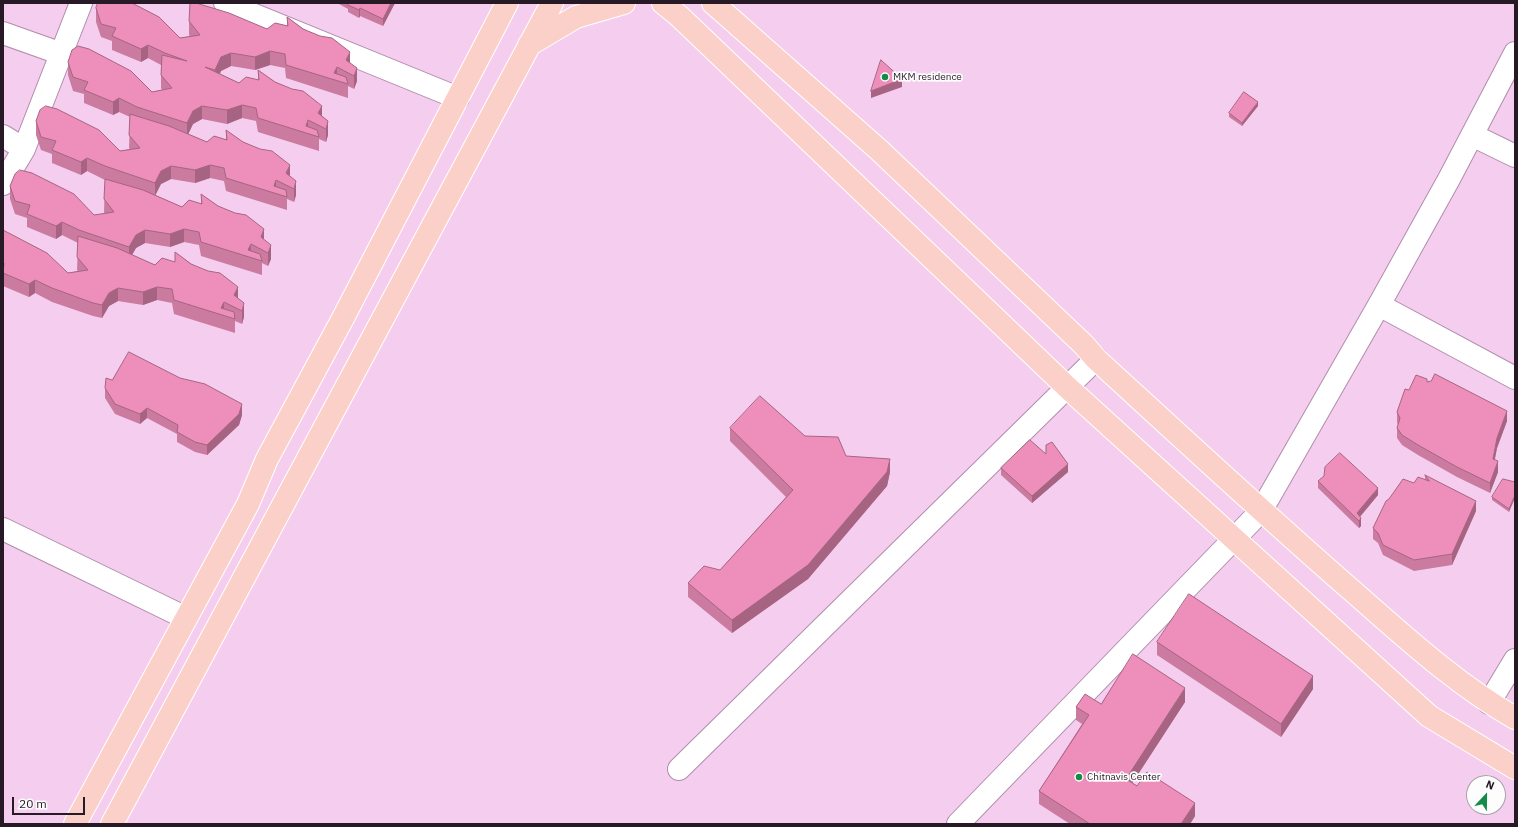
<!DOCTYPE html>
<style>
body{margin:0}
#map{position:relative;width:1518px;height:827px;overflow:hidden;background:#f5ceef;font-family:"IBM Plex Sans",sans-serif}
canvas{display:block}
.frame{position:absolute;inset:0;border:4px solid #271925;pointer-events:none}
.north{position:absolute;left:1466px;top:775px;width:40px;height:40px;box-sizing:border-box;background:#fdfdfd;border:1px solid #a7a2a7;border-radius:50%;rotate:22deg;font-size:11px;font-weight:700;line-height:16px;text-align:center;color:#271925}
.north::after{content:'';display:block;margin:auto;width:14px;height:18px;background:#128c47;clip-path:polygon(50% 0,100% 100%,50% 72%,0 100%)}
.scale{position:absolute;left:12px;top:797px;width:73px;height:18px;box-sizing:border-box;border:2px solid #271925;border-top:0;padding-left:5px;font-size:12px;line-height:14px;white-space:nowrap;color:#271925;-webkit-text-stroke:3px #fdfdfd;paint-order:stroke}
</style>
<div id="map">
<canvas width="1518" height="827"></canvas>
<div class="frame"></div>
<div class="north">N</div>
<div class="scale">20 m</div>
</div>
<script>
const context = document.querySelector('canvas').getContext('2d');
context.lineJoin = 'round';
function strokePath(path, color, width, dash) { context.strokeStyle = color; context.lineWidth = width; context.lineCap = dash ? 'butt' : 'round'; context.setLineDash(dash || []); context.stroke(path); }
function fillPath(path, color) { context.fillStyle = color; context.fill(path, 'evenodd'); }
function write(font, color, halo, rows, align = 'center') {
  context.font = font + ' "IBM Plex Sans",sans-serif'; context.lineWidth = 3.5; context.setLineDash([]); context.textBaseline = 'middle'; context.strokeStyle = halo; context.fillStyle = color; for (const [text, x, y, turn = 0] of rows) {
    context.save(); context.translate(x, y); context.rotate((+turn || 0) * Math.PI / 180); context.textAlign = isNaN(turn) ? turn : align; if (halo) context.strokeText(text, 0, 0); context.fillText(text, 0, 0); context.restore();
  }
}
const minor = new Path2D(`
 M225,3L458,98
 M3,33L62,54
 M1472,135L1515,156
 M3,136L24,149
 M3,184L24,149L81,3
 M1379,305L1515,378
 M3,529L186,618
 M1489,703L1515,660
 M679,769L1096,359
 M958,824L1261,511L1379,305L1449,179L1515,53`);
const major = new Path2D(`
 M663,3L679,16L1067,387L1429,716L1515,768
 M713,3L879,150L1084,345L1096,359C1180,436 1263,513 1349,588C1402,634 1454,683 1515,718
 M529,45L576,17L624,3
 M75,824L248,504L267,459L342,320L507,3
 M112,824L552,3`);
const wall = new Path2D(`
 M337,3H395L383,26L360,16L359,18L348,12V9Z
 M96,8L180,38L190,36L189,35V21L267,29L287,26V17L350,62L357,81L354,89L348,86V98L286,78L285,68L270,65L255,70L231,66L221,71L220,74L239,83L258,80V70L322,116L328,135L326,142L319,139V151L258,132L256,121L242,118L227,124L202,119L193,124L188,134L207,142L226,139V130L290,176L296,195L294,202L287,199V210L226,191L224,181L210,178L195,183L171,179L161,184L155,195L182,207L201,204V194L264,240L271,259L268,266L262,263V275L201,256L199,245L184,242L170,247L145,243L136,248L132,255L155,265L175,262V252L238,298L244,317L242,324L235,321V333L174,314L172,303L157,300L143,305L118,301L109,306L102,318L93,316L52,302L35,293L29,297L3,286V230L68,273L78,271L77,270L78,243L62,235L56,239L27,227V218L15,214L10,199V186L94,215L105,214L104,212L105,180L87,171L81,175L52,163V154L41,150L36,135V121L120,151L130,149L129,148L130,117L119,112L113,115L84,103V94L73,91L68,75V62L152,92L162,90L161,88V65L148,58L141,62L112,50V41L101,37L96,22Z
 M1258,106L1242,126L1229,117V113Z
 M1427,382L1507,421L1497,448L1494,460L1498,472L1490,493L1457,477L1418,455L1402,445L1397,438V428L1398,425L1397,422V412L1409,390Z
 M105,388L242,415L239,425L207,455L195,452L177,442V434L147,418L140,424L115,414L105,398Z
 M730,428L805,436L846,456L890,472L887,486L808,579L732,633L688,597V583L720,570L786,497L730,441Z
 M1046,454L1068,472L1032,503L1001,475V468Z
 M1425,475L1476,511L1452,565L1414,571L1383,555L1378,543L1373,539V528L1414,483L1425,479Z
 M1318,481L1378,495L1360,517L1361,526L1359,528L1318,488Z
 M1515,482L1509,512L1492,500V497Z
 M1157,642L1313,689L1281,737L1157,655Z
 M1185,702L1132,783L1195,816L1190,824H1070L1039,804V791L1082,724L1076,720V707L1101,704Z`);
const shadedWall = new Path2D(`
 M391,3H395L383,26V19Z
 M360,8V16L359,18V10Z
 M148,45V58L141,62V49Z
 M270,51V65L255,70V57Z
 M350,52V66L346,73V60Z
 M231,53V66L221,71L215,83V70L221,57Z
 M337,67V80L334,73Z
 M357,68V81L354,89V76Z
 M902,79V87L871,98V91Z
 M119,98V112L113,115V102Z
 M1258,102V106L1242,126V123Z
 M242,105V118L227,124V110Z
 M202,106V119L193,124L187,137V123L193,111Z
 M322,106V119L318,126V113Z
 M308,120V133L306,126Z
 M328,121V135L326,142V129Z
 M87,158V171L81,175V162Z
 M210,165V178L195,183V170Z
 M290,165V179L286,186V173Z
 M171,166V179L161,184L155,196V183L161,171Z
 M276,180V193L274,186Z
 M296,181V195L294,202V189Z
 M62,222V235L56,239V226Z
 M184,229V242L170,247V234Z
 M264,229V243L261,250V237Z
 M145,230V243L136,248L129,260V247L136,235Z
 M251,244V257L248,250Z
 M271,245V259L268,266V253Z
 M35,280V293L29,297V284Z
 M157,287V300L143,305V292Z
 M238,287V301L234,308V295Z
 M118,288V301L109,306L102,318V305L109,293Z
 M224,302V315L221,308Z
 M244,303V317L242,324V311Z
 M242,404V415L239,425L207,455V445Z
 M147,408V418L140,424V414Z
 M1507,411V421L1497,448L1493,470V459L1497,438Z
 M890,459V472L887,486L808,579L732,633V620Z
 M1498,461V472L1490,493V483Z
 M1068,464V472L1032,503V496Z
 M1378,488V495L1357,520V513Z
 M1515,495V498L1509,512V509Z
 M1476,501V511L1452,565V554Z
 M1361,518V526L1359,528V521Z
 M1313,676V689L1281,737V724Z
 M1185,688V702L1126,793V779Z
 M1195,803V816L1190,824H1181Z`);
const building = new Path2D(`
 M98,3H132L159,17L180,38L200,35L189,21L190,3H196L229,13L267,29L275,23L288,26L287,17L303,29L320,36L332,38L350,52L346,60L357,68L354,76L337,67L334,73L346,77L348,84L286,65L285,54L270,51L255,57L231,53L221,57L215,70L205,67L239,83L246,77L259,80L258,70L275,82L292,89L303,91L322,106L318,113L328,121L326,129L308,120L306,126L317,130L319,137L258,118L256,108L242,105L227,110L202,106L193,111L187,123L137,107L119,98L113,102L84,90L88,82L73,77L68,62L72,50L78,46L89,49L131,71L152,92L172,88L161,75L162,55L187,61L165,53L148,45L141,49L112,36L116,28L101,24L96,8Z
 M348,3H391L383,19L360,8L359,10L348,5Z
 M881,60L902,79L871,91Z
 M1244,92L1258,102L1242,123L1229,113Z
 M46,106L57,109L99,130L120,151L140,148L129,135L130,114L169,126L207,142L214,136L227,140L226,130L243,142L260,149L272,151L290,165L286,173L296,181L294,189L276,180L274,186L286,190L287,197L226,178L224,168L210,165L195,170L171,166L161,171L155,183L105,166L87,158L81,162L52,150L56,141L41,137L36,121L40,110Z
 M20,170L32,173L74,194L94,215L114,212L104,199L105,179L143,190L182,207L189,200L202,204L201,194L218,206L235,213L246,215L264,229L261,237L271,245L268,253L251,244L248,250L260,254L262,261L201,242L199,232L184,229L170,234L145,230L136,235L129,247L79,230L62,222L56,226L27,214L30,205L15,201L10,186L15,174Z
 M3,230L47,253L68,273L88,270L77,257L78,236L117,248L155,265L162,258L175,262V252L191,264L208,271L220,273L238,287L234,295L244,303L242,311L224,302L221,308L234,312L235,319L174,300L172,289L157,287L143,292L118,288L109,293L102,305L93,303L52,288L35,280L29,284L3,273L4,263H3Z
 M129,352L180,378L205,384L242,404L239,414L207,445L195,442L177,432L178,425L147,408L140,414L115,404L105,388L106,378L112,380Z
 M1435,374L1507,411L1497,438L1493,459L1498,461L1490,483L1457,467L1418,445L1402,435L1397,428L1400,418L1397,412L1405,389L1409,390L1416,375L1427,379V382L1431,381Z
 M760,396L805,436L838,437L846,456L890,459L887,472L808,565L732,620L688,583L704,566L720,570L793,490L730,428Z
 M1030,440L1046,454V445L1052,442L1068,464L1032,496L1001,468Z
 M1340,453L1378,488L1357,513L1361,518L1359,521L1318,481L1324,476L1325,467Z
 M1425,475L1476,501L1452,554L1414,560L1383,545L1378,533L1373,528L1386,501L1389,499L1403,479L1414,483L1418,477L1429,481Z
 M1503,479L1515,482V495L1509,509L1492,497Z
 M1189,594L1313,676L1281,724L1157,642Z
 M1133,654L1185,688L1126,779L1137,786L1147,772L1195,803L1181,824H1090L1039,791L1089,715L1076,707L1085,694L1101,704Z`);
const markers = [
 [885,77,4,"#128c47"],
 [1079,777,4,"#128c47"]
];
const poiNames = [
 ["MKM residence",893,77],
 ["Chitnavis Center",1087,777]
];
strokePath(minor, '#b18cab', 24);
strokePath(major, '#fff', 24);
strokePath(minor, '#fff', 22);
strokePath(major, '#fbd0c8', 22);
fillPath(wall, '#cc7ba0');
fillPath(shadedWall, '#a66482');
fillPath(building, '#ed8fba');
strokePath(building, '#a66482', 1);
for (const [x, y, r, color] of markers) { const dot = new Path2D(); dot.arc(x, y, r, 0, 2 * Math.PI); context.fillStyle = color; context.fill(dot); strokePath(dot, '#fdfdfd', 1.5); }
write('10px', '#271925', '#fdfdfd', poiNames, 'left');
</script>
